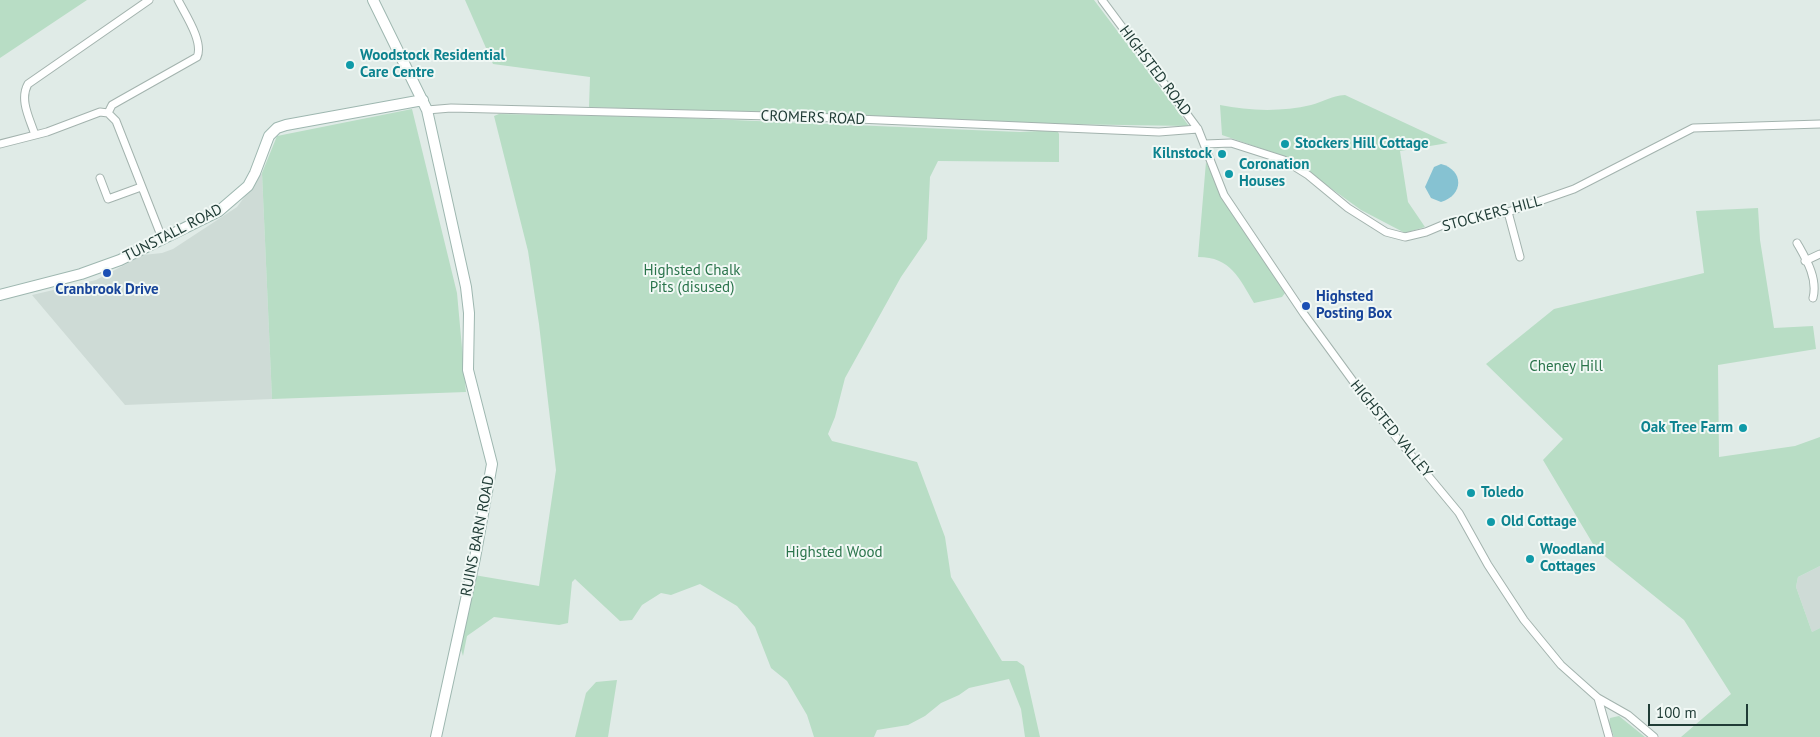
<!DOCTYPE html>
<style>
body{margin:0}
#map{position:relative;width:1820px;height:737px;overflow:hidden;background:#e0ebe7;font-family:"PT Sans",sans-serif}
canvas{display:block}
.scale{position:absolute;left:1648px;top:704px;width:100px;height:22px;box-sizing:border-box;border:2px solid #203c36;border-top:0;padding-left:6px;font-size:15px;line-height:18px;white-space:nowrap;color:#203c36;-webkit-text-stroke:4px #f1f8f5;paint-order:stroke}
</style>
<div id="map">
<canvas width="1820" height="737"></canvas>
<div class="scale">100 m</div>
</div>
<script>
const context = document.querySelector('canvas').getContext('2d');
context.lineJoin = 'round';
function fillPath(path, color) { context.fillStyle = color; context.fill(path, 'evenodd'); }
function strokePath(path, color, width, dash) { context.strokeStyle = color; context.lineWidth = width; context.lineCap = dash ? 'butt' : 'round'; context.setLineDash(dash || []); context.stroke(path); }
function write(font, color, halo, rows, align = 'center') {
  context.font = font + ' "PT Sans",sans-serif'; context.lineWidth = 4; context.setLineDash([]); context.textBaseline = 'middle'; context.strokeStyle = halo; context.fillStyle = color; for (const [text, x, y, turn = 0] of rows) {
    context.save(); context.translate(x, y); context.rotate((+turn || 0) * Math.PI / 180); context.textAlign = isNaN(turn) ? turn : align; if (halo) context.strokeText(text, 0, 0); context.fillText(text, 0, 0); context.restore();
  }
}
const built = new Path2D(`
 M262,173L272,399L125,405L32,295L96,280L143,255L162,253L173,249L237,207Z
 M1820,566V628L1812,632L1796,587L1798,577Z`);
const green = new Path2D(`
 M0,0H87L0,58Z
 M465,0H1094L1189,126L1058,124L589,107L590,77L493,64Z
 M1345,95L1448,143L1400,151L1408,202L1425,227L1405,233L1361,210L1289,158L1222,135L1220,105C1249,111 1282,112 1311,105C1323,102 1331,96 1345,95Z
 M412,109L457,293L466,392L272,399L262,173L277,136Z
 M499,114L661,117L1020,132L1057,130L1059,134V162L938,161L930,177L927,239L901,277L845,378L835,417L828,434L832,441L917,462L945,537L951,577L1002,661H1017L1024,666L1040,737H1025L1021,709L1009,679L969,688L959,695L941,703L925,716L908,725L877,730L874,737H814L807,715L787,681L771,668L755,627L737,606L700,584L671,595L661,593L642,605L632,620L620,621L575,579L572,582L568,623L559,625L494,617L467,636L463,656L459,643L474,575L539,586L556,470L539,324L528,251L494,116Z
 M1206,162L1222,195L1285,293L1282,297L1254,303C1239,278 1231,257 1198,257Z
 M1758,208L1760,240L1774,328L1813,326L1816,349L1718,365L1719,457L1795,446L1820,437V566L1798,577L1796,587L1812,632L1820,628V737H1681L1731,694L1684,620L1596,549L1543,460L1563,439L1486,364L1554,309L1704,273L1696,211Z
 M617,680L608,737H575L586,693L596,682Z
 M1619,716L1645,737H1614L1609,723L1610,718Z`);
const water = new Path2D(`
 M1441,164C1464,170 1464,195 1441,202L1431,198L1425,187L1434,167Z`);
const street = new Path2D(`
 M1102,0L1198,129L1224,195L1304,314L1377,414L1459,513L1488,565L1524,620L1561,665L1598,698L1628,715L1654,737
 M427,110L451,108L811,117L1159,132L1198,129
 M108,113L112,105L119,101L197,57C204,42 185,14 178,0
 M35,135C30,119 19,100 28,84L149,0
 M0,144L47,132L100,112L108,113L116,121L162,238
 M1205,144L1231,143L1284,160L1308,175L1348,208L1386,232L1405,237L1426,232L1445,224L1508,212L1574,189L1693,128L1820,124
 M100,178L108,199L141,187
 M1508,212L1520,257
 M1797,243C1806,259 1818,278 1813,298
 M1805,261L1820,254
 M1598,698L1609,737`);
const secondary = new Path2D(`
 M373,0L427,110L466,287L469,313L468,370L492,464L475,558L436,737
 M0,295L81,274L120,260L219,211L248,186L255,173L269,136L277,128L286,125L423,100`);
const markers = [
 [350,65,5,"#0f9aa8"],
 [1285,144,5,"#0f9aa8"],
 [1222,154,5,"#0f9aa8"],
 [1229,174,5,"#0f9aa8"],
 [107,273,5,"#1a4fb4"],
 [1306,306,5,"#1a4fb4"],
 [1743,428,5,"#0f9aa8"],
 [1471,493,5,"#0f9aa8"],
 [1491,522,5,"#0f9aa8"],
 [1530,559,5,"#0f9aa8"]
];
const cultureNames = [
 ["Woodstock Residential",360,56],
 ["Care Centre",360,73],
 ["Stockers Hill Cottage",1295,144],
 ["Kilnstock",1212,154,"right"],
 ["Coronation",1239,165],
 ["Houses",1239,182],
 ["Oak Tree Farm",1733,428,"right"],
 ["Toledo",1481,493],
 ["Old Cottage",1501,522],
 ["Woodland",1540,550],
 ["Cottages",1540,567]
];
const streetNames = [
 ["HIGHSTED ROAD",1155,71,53],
 ["CROMERS ROAD",813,118,2],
 ["STOCKERS HILL",1492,214,-15],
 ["TUNSTALL ROAD",173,233,-27],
 ["HIGHSTED VALLEY",1391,429,51],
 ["RUINS BARN ROAD",478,536,-79]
];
const parkNames = [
 ["Highsted Chalk",692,271],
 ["Pits (disused)",692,288],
 ["Cheney Hill",1566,367],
 ["Highsted Wood",834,553]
];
const transitNames = [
 ["Cranbrook Drive",107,290],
 ["Highsted",1316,297,"left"],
 ["Posting Box",1316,314,"left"]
];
fillPath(built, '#cedbd6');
fillPath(green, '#b8ddc5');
fillPath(water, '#86c2d2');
strokePath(street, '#a3b3ae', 9);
strokePath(secondary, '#9eb7b0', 12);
strokePath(street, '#fff', 7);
strokePath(secondary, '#fff', 10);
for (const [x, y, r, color] of markers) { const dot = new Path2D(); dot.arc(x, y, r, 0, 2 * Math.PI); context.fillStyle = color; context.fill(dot); strokePath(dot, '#f1f8f5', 2); }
write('bold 15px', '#0d838f', '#f1f8f5', cultureNames, 'left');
write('15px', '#203c36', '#f1f8f5', streetNames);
write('15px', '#2a744b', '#f1f8f5', parkNames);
write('bold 15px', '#164399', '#f1f8f5', transitNames);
</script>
